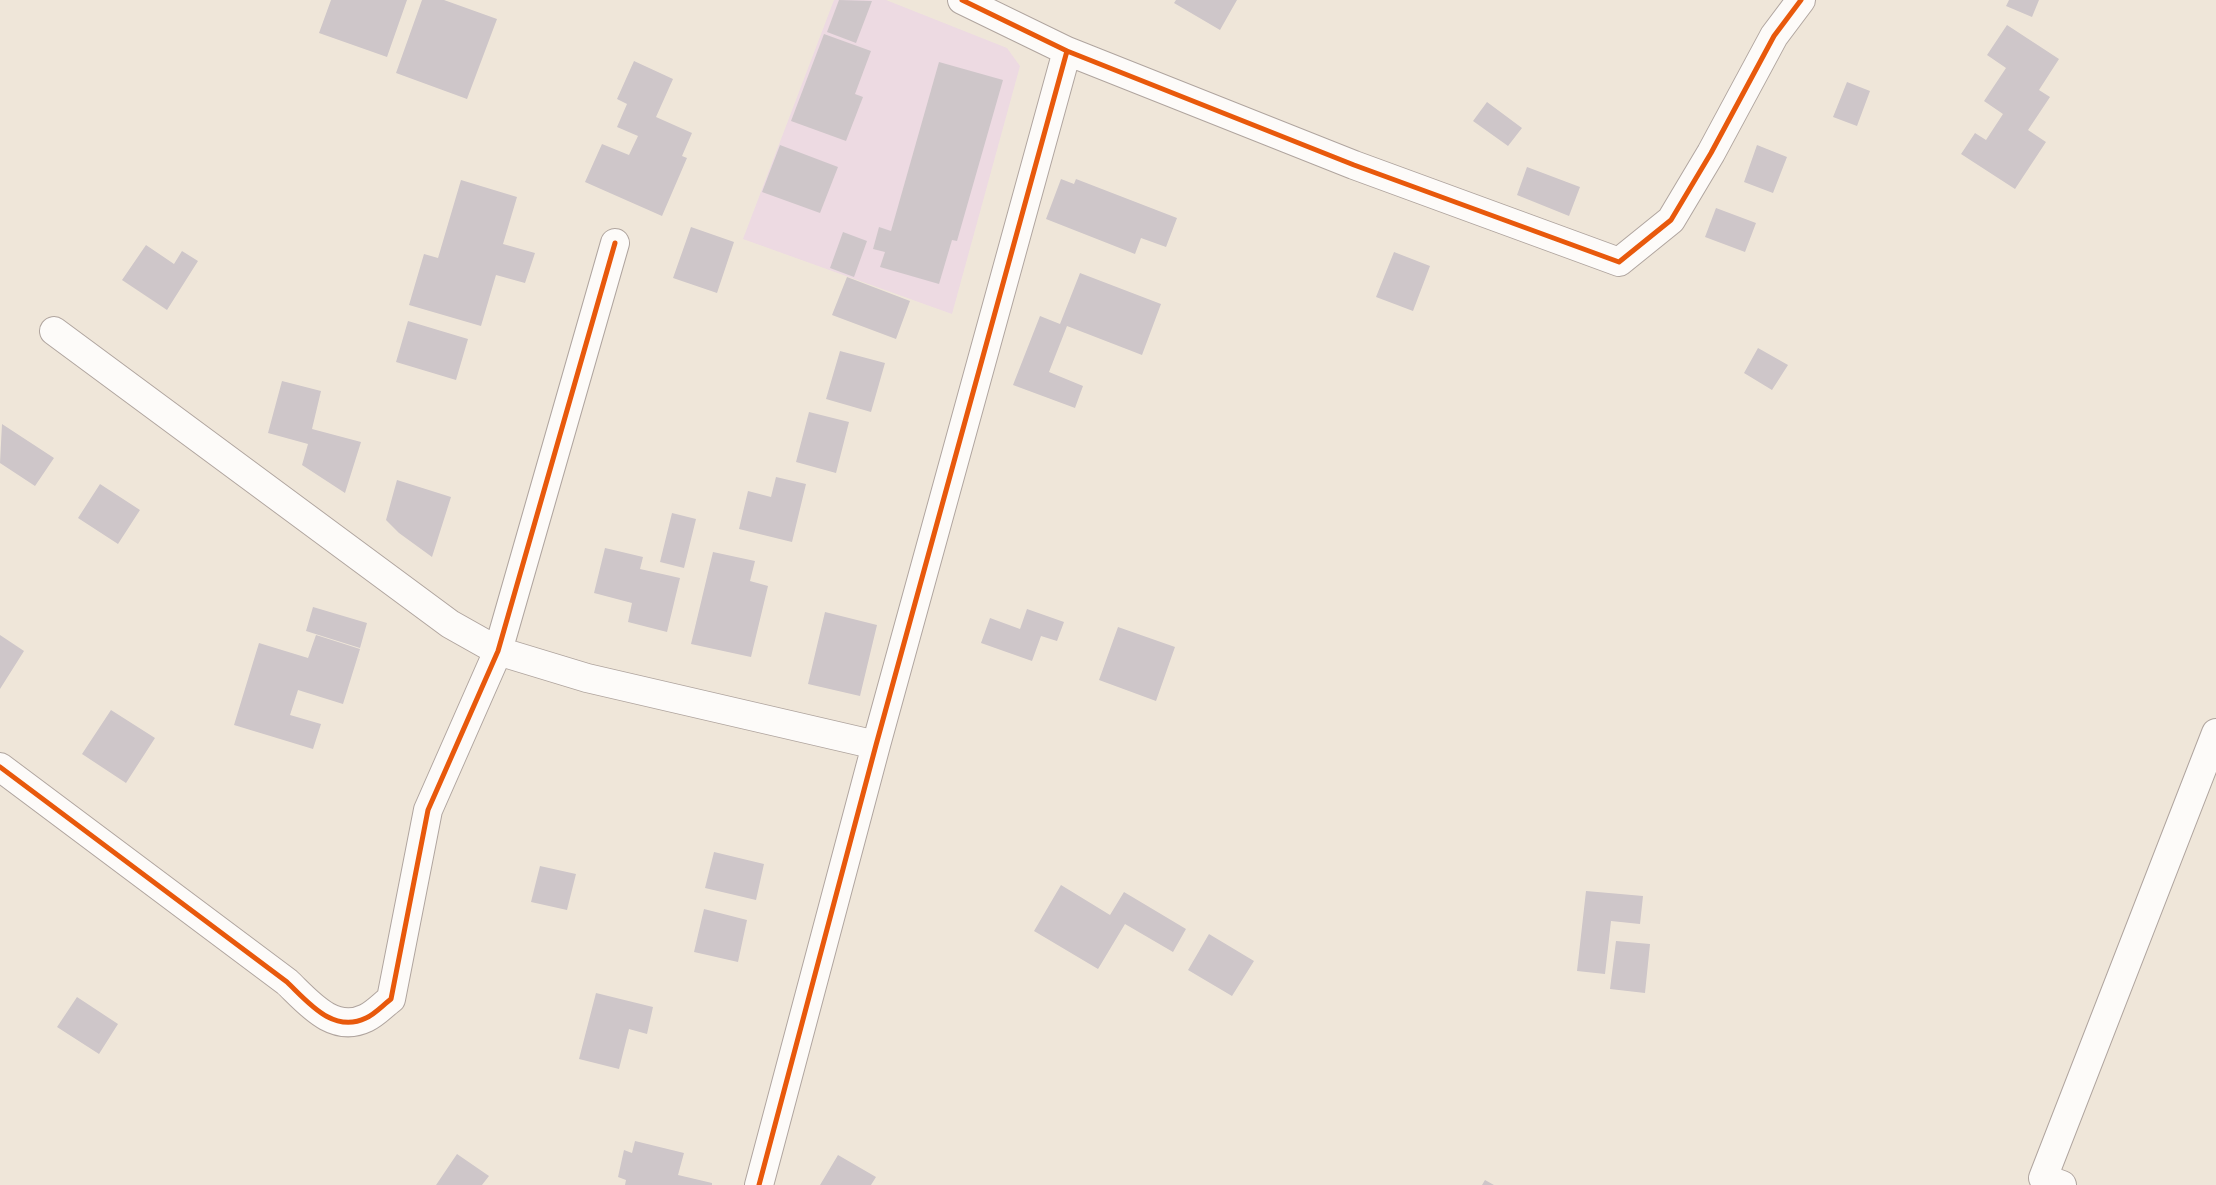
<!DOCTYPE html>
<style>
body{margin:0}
canvas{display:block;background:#efe6d9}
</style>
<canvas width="2216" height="1185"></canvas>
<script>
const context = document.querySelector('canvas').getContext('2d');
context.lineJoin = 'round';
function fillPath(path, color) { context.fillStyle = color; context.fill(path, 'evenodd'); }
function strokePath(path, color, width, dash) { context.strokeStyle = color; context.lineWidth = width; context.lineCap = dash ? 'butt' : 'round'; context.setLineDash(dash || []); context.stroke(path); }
const built = new Path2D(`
 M834,0H886L1007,48L1020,66L952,314L743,239Z`);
const building = new Path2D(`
 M331,0H407L387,57L319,33Z
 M422,0H444L497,19L467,99L396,73Z
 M839,0L872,1L856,43L827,32Z
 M1176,0H1237L1220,30L1174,3Z
 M2009,0H2039L2032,17L2006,6Z
 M2007,25L2059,59L2039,90L2050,97L2028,130L2046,142L2015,189L1961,154L1975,133L1986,140L2003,114L1984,101L2006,68L1987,55Z
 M824,34L871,51L855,94L863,97L846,141L791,121Z
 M634,61L673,79L656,117L692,133L682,156L687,158L662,216L585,182L602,144L629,155L638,136L617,127L627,104L617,99Z
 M939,62L1003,80L957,241L952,240L939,284L880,267L885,252L873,249L879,227L891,231Z
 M1847,82L1870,91L1857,126L1833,117Z
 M1487,102L1522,128L1508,146L1473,121Z
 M780,145L838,167L820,213L762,192Z
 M1757,145L1787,157L1773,193L1744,182Z
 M1527,167L1580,187L1569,216L1517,195Z
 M1061,179L1074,184L1076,179L1177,218L1166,247L1141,238L1135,254L1046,219Z
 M461,180L517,197L503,244L535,253L525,283L496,275L481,326L409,305L424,254L438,258Z
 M1716,208L1756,223L1745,252L1705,237Z
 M691,227L734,242L717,293L673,278Z
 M843,232L867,241L854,277L830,268Z
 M146,245L174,264L182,251L198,261L167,310L122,280Z
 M1394,252L1430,266L1413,311L1376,297Z
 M1080,273L1161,304L1142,355L1067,326L1049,372L1083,386L1075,408L1013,385L1040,316L1060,324Z
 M847,277L910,301L896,339L832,315Z
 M408,321L468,339L456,380L396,362Z
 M1758,348L1788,365L1772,390L1744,373Z
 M840,351L885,363L871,412L826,399Z
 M282,381L321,391L312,429L361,442L345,493L302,465L308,444L268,433Z
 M809,412L849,422L836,473L796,462Z
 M2,424L54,458L35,486L0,463Z
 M776,477L806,484L792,542L739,529L748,491L771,497Z
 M397,480L451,497L432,557L399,533L386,520Z
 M100,484L140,510L118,544L78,518Z
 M672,513L696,519L684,568L660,562Z
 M605,548L643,557L640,569L680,578L667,632L628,622L632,603L594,593Z
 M713,552L755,561L750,581L768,586L751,657L691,644Z
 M313,607L367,623L360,648L306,631Z
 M1027,609L1064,622L1057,641L1041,636L1032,661L981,643L990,618L1020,629Z
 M825,612L877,625L860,696L808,684Z
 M1118,627L1175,647L1156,701L1099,680Z
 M0,635L24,651L0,689Z
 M316,635L360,649L343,704L298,690L290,715L321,724L313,749L234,725L259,643L308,658Z
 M111,710L155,738L126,783L82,754Z
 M714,852L764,864L756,900L705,888Z
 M540,866L576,874L567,910L531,902Z
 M1061,885L1110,915L1124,892L1186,929L1173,952L1125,924L1098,969L1034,931Z
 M1586,891L1643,896L1640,924L1611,921L1605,974L1577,971Z
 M704,909L747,920L738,962L694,952Z
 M1209,934L1254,961L1232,996L1188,970Z
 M1616,941L1650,944L1645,993L1610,989Z
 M596,993L653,1007L647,1034L629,1029L619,1069L579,1059Z
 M77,997L118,1024L99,1054L57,1027Z
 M635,1141L684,1153L678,1175L712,1183V1185H625L626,1180L618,1177L624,1150L632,1153Z
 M457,1154L489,1176L482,1185H436Z
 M838,1155L876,1177L871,1185H820Z
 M1485,1180L1494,1185H1482Z`);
const minor = new Path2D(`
 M1067,51L1354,165L1619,262L1671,220L1711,153L1774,36L1801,0
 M54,331L450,624L498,651L587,678L876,745
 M0,767L287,982C308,1002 333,1034 366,1018C375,1014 383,1005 391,999L428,810L498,651L615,243
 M759,1185L876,745L1067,51L962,0
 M2062,1185L2043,1178L2216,733`);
const cycleway = new Path2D(`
 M1067,51L1354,165L1619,262L1671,220L1711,153L1774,36L1801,0
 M0,767L287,982C308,1002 333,1034 366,1018C375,1014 383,1005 391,999L428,810L498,651L615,243
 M759,1185L876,745L1067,51L962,0`);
fillPath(built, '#eddae2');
fillPath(building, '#cec6c9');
strokePath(minor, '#b0a59f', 30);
strokePath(minor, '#fdfbf9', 28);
strokePath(cycleway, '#e8590c', 5);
</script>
